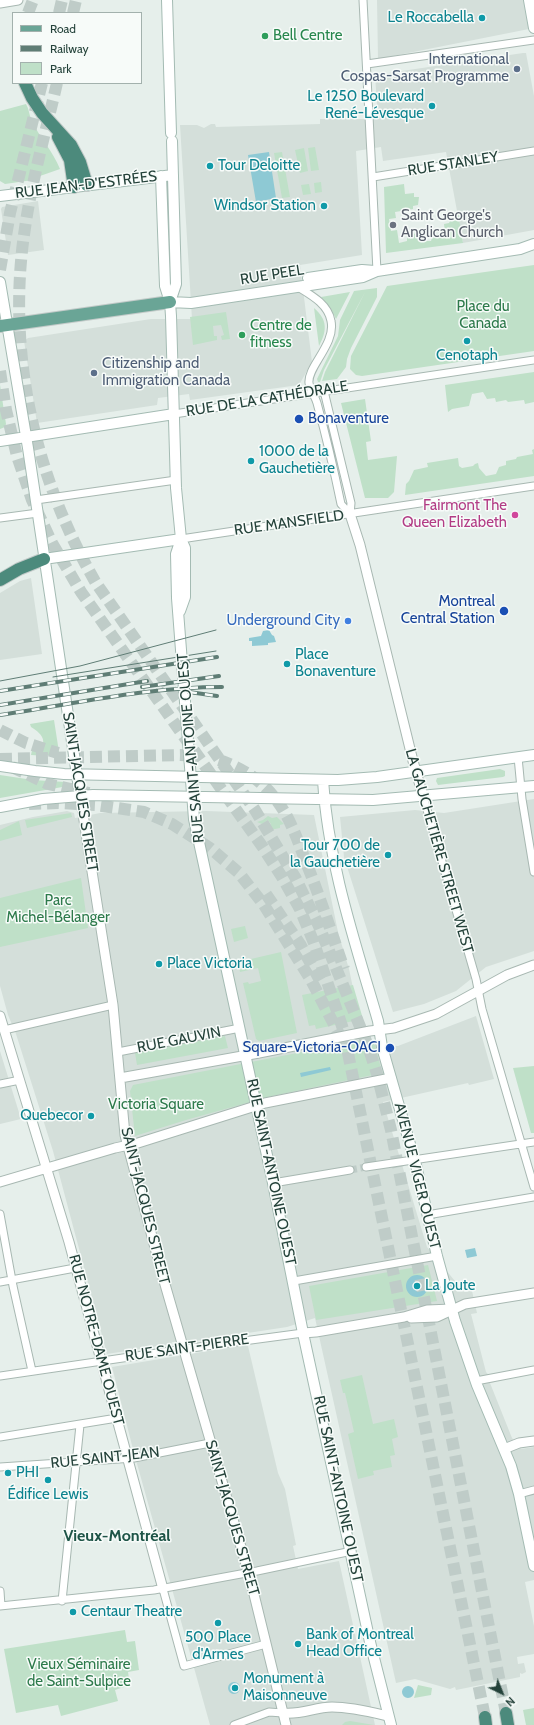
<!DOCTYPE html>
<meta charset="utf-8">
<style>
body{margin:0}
#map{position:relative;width:534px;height:1725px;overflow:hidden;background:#e6efeb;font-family:Cabin,sans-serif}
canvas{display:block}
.legend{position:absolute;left:12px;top:12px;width:130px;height:72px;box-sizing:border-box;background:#f7fbf9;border:1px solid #a3b1ad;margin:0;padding:5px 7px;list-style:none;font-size:12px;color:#24423a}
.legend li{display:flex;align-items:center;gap:8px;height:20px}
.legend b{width:20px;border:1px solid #a3b1ad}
.north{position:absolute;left:482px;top:1673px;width:40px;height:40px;-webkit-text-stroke:3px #f7fbf9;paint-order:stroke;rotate:137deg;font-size:11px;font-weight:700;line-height:16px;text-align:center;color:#24423a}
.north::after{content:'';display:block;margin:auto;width:14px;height:18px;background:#24423a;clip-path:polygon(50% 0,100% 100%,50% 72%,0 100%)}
</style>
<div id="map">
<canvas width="534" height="1725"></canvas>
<ul class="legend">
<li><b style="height:5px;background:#6aa596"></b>Road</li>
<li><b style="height:5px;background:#5f7d75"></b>Railway</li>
<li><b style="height:11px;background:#bfe0c8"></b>Park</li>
</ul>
<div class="north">N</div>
</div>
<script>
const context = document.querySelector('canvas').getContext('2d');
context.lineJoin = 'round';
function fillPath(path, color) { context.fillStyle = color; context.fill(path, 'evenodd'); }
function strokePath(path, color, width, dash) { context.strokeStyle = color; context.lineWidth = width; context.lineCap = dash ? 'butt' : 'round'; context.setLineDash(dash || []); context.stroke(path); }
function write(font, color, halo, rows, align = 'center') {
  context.font = font + ' Cabin,sans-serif'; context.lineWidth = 3; context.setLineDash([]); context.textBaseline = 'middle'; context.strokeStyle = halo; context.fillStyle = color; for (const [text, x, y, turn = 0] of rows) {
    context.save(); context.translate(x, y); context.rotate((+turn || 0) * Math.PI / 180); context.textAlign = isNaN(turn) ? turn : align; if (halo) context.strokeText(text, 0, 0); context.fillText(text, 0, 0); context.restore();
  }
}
const built = new Path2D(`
 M377,0H534V28L378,59Z
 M523,53H526L534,96V230L463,243L446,152L383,161L381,147L356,151L362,255L300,265L312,362L299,385L190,400L189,394L158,398L157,405L37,423L24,341L28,338L151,319H192L180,125H197L204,128L211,124H215L216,127L320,124V119H378L375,75Z
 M38,201L44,250L8,255L1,209L2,207Z
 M31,578L42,654L0,660V593L20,581Z
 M534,799V951L486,967L456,991L424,1004L393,1012L344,857L340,817L415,810L444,813Z
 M67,811L74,813L75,818L100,813L206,811L314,815L338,932L349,969L365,1045L398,1046L476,1016L494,1079L469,1085L468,1083L383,1102L427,1247L464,1292L472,1291L477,1313L471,1314L486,1372L495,1382L490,1383L512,1438L521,1449L534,1447V1580L525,1582L534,1626V1654L517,1657L518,1664L524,1663L526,1672L522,1674L520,1673V1677L456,1690L455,1687L450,1689L415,1679L396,1683L315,1318L287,1327L195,1341L172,1342L171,1344L107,1354L53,1151L16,1034L8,1015L0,986V825L33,817Z
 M0,1051L21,1119L0,1124Z
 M238,1346H248L278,1473L285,1489L296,1545L293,1546L298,1569L339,1561L375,1725H210L134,1453L112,1367Z`);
const green = new Path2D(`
 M26,104C29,109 29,114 31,119C39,137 53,151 60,169L40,176V179L5,184L0,181V111Z
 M315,147L319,170L311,171L308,148Z
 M304,148L308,171L300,173L295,150Z
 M282,152L290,197L282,198L274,153Z
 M321,182L322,192L315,193L314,183Z
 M309,184L311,194L303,195L301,185Z
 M404,184L405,194L414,193V197H419L418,205L413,206V209L395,212L396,218L389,219L391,231L397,230L399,243L407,241V235L418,233V237L423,236L427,241H431L433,235L445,233L444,224L449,223L451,219V214L458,213L463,243L386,253L384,187Z
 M534,265V351L362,376L356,375L350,369L351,356L387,286Z
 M377,288V297L351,348L347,359L346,367L337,379L322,381L325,372L365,292L324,370L320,382H318L317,379L338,336L340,320L354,291Z
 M350,292L336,319L331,309L321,297Z
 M314,308C328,320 327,331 319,346Z
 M226,312L230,339L222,340L221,336L224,335L221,325L213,326L214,336H217V340L193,345L190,317Z
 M534,372V402L525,404L524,400L508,402L506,400L496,402L495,398L487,399L483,392L472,394L469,406L452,409L448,412L445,385Z
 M0,385L6,424L5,427L0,429Z
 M365,399L371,441L366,442L368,460L397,456L394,492L388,498H365L341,403Z
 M534,449V476L405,495L406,484L409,481L414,470L428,467L427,463L458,458L459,466L462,468L473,466L475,464L478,463L479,468L486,476L496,474L499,467L506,465V461L516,459L517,457L533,454L532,450Z
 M54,720L59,752L54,755H47V756L31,755L32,750C50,747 44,734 31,727L30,724Z
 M500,769L505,771V776L503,777L438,785L436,781L437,778Z
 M0,775L33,780L66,782L68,786L0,798Z
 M71,813L72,817L27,828L25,820Z
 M268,816L272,818L277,817L284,824L280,825V828L265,831L271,824L268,820L262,824L257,822L263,820Z
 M19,821L22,835L0,841V830Z
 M81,878L88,928L0,947V898Z
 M245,926L248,938L234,942L231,929Z
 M281,952L297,1033L259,1041L256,1039L243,983L248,982L249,984L261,981L258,968L240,972L238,962Z
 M353,985L363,1019L316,1029L315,1025L309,1026L302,995Z
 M225,1036L228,1048L137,1065L135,1053Z
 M369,1039L375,1045L381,1068V1072L378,1074L272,1096L186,1120L135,1136L130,1091L133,1085Z
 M534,1066V1133H531L513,1068Z
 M428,1265L437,1301L316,1320L309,1286Z
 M362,1375L373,1424L394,1419L398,1437L392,1439L395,1455L390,1456L392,1467L373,1471L374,1475L358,1479L348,1434L354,1432L345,1393H343L340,1380Z
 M125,1630L127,1642L135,1641L139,1670L128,1672L130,1685L115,1690L118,1701L61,1716L58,1705L16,1713L4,1649Z
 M418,1685L432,1688L431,1695L414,1698Z
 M534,1708V1725H526L523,1710Z
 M350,1721L374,1725H342L345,1722Z`);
const water = new Path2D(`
 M269,152L276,198L256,202L248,155Z
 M269,630L272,635L274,636L276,642L268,643V645L252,646V641H249V638L261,636L263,631Z
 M330,1067L331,1070L301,1077L300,1073Z
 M475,1248L477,1256L467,1258L465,1250Z
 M406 1286a11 11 0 1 1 22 0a11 11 0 1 1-22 0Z
 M228 1688a6 6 0 1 1 12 0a6 6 0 1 1-12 0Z
 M402 1692a6 6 0 1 1 12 0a6 6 0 1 1-12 0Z`);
const minorTunnel = new Path2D(`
 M350,1170L366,1167`);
const trunkTunnel = new Path2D(`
 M28,13L33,0
 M59,13L62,0
 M73,13L76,0
 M57,83C46,131 32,179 25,228C6,351 34,476 96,583L255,810L295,877L318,924L368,1046L377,1074L391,1130L506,1713
 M0,270L10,213L42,83
 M0,371L6,410L17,456L32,500L52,543L81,592L262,846L282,877L300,909L314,943L343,1029L485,1717
 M0,730L26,743L58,753
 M0,759L180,755L199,756
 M219,760C240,767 260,779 274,797C289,815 296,836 304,857C319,894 331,931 344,969
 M12,767L48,784L89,793
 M29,804L58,803L96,805L144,812L172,824L210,848L239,873L264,905L311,980L340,1036
 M266,894L300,944L322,984`);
const minor = new Path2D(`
 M363,0L377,271
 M367,64L534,40
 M373,177L534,151
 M298,287C311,295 328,304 331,321C336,344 307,367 309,383C310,390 315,396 317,403C326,436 334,470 341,504L350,514
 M324,391L351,503L350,514
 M174,414L534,360
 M36,500L176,480
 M0,518L38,513
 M181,539L534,486
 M518,757L522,799L534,872
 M423,796L476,979L482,1009L534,1187
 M4,1030L113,1005
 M118,1052L240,1028
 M0,1084L20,1080
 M366,1167L534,1142
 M273,1183L350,1170
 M0,1214L13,1286L32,1371
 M427,1215L534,1197
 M294,1281L437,1256
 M0,1282L75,1268
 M0,1376L184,1349L303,1333
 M476,1381L534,1370
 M0,1437L117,1418
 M0,1467L134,1458L210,1443
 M519,1494L534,1490
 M163,1589L184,1666L266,1644
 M0,1591L1,1606
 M62,1601L80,1425
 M0,1606L154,1590L257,1571L352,1551
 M234,1725L269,1712L283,1713`);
const tertiary = new Path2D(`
 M0,3L18,0
 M350,514L360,545L413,761L423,796
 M80,795L113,1005L125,1135L162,1274L250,1578L286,1725
 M0,1016L69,1242L163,1589
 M120,1078L259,1053L370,1031L394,1028L436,1014L507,975L534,965
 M0,1182L115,1148L138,1143L265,1103L391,1078
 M411,1318L437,1317L465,1304L534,1293
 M303,1333L316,1332L404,1317L427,1310L452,1309
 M504,1449L519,1443L534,1441
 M283,1713C302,1715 315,1707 332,1707C351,1707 371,1712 388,1716`);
const secondary = new Path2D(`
 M167,0L171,133
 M529,0L534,28
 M161,176L165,286L170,302L171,316L176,488L181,539L185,548V597L180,611
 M0,196L173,175
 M308,278L362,270L375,271
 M0,282L28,448L80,795
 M170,302L191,303L363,277L377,271L520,249L534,244
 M170,302L176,284L172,141
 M0,441L174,414
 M181,539L176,554L177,598L194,819L273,1183L303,1333L370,1642L391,1725
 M44,559L181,539
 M0,766L35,771L64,774L338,780L377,777L534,755
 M323,780C328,863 355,942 378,1021L382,1047L416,1165L437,1256L455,1321L477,1385L511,1466L519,1494L534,1566
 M0,807L43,799L93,795L373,800L534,786`);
const primary = new Path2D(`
 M0,326L170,302`);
const trunk = new Path2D(`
 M25,83L32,98L42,113L71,145L80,162L87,185
 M58,137L70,160L74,187
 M0,580L19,569L44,559
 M506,1713L508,1725
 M485,1717L486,1725`);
const tram = new Path2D(`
 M53,677L216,651
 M0,681L80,666L216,630`);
const rail = new Path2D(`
 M142,687L219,676
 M0,691L217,657
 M189,692L217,696
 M0,705L147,681
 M0,715C74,704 147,687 222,687`);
const markers = [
 [482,18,4,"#0f9aa8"],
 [265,36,4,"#2e9e5b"],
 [517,69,4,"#5c6f8a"],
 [432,106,4,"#0f9aa8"],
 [210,166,4,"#0f9aa8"],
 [324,206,4,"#0f9aa8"],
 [393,225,4,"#6b7280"],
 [242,335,4,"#2e9e5b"],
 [467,341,4,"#0f9aa8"],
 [94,373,4,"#5c6f8a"],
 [299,419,5,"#1a4fb4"],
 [251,461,4,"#0f9aa8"],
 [515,515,4,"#d1479c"],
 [504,611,5,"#1a4fb4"],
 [348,621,4,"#3f7fe0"],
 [287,664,4,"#0f9aa8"],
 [388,855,4,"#0f9aa8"],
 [159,964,4,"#0f9aa8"],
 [390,1048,5,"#1a4fb4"],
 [91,1116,4,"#0f9aa8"],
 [417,1286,4,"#0f9aa8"],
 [8,1473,4,"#0f9aa8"],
 [48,1480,4,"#0f9aa8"],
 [73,1612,4,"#0f9aa8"],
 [218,1623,4,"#0f9aa8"],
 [298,1644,4,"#0f9aa8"],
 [235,1688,4,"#0f9aa8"]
];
const cultureNames = [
 ["Le Roccabella",474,18,"right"],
 ["Le 1250 Boulevard",424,97,"right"],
 ["René-Lévesque",424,114,"right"],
 ["Tour Deloitte",218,166],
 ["Windsor Station",316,206,"right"],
 ["Cenotaph",467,356,"center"],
 ["1000 de la",259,452],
 ["Gauchetière",259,469],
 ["Place",295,655],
 ["Bonaventure",295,672],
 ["Tour 700 de",380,846,"right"],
 ["la Gauchetière",380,863,"right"],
 ["Place Victoria",167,964],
 ["Quebecor",83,1116,"right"],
 ["La Joute",425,1286],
 ["PHI",16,1473],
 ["Édifice Lewis",48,1495,"center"],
 ["Centaur Theatre",81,1612],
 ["Bank of Montreal",306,1635],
 ["Head Office",306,1652],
 ["500 Place",218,1638,"center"],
 ["d'Armes",218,1655,"center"],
 ["Monument à",243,1679],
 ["Maisonneuve",243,1696]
];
const leisureNames = [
 ["Bell Centre",273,36],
 ["Centre de",250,326],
 ["fitness",250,343]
];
const serviceNames = [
 ["International",509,60],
 ["Cospas-Sarsat Programme",509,77],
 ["Citizenship and",102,364,"left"],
 ["Immigration Canada",102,381,"left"]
];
const streetNames = [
 ["RUE STANLEY",453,164,-9],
 ["RUE JEAN-D'ESTRÉES",86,185,-7],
 ["RUE PEEL",272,275,-9],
 ["RUE DE LA CATHÉDRALE",267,399,-9],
 ["RUE MANSFIELD",289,523,-8],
 ["RUE SAINT-ANTOINE OUEST",191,748,-95],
 ["SAINT-JACQUES STREET",80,792,81],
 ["LA GAUCHETIÈRE STREET WEST",439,851,74],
 ["RUE GAUVIN",179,1040,-11],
 ["RUE SAINT-ANTOINE OUEST",271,1172,78],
 ["AVENUE VIGER OUEST",417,1176,76],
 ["SAINT-JACQUES STREET",145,1206,76],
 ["RUE NOTRE-DAME OUEST",96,1340,75],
 ["RUE SAINT-PIERRE",187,1348,-8],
 ["RUE SAINT-JEAN",105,1458,-6],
 ["RUE SAINT-ANTOINE OUEST",338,1489,78],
 ["SAINT-JACQUES STREET",232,1518,74]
];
const worshipNames = [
 ["Saint George's",401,216],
 ["Anglican Church",401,233]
];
const parkNames = [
 ["Place du",483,307],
 ["Canada",483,324],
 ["Parc",58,901],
 ["Michel-Bélanger",58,918],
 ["Victoria Square",156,1105],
 ["Vieux Séminaire",79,1665],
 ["de Saint-Sulpice",79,1682]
];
const transitNames = [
 ["Bonaventure",308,419,"left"],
 ["Montreal",495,602],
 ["Central Station",495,619],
 ["Square-Victoria-OACI",381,1048]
];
const hotelNames = [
 ["Fairmont The",507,506],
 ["Queen Elizabeth",507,523]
];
const shopNames = [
 ["Underground City",340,621]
];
const neighbourhoodNames = [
 ["Vieux-Montréal",117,1536]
];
fillPath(built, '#d4dfda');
fillPath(green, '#bfe0c8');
fillPath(water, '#8ec9d4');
strokePath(minorTunnel, '#bfccc8', 7, [7, 3.5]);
strokePath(trunkTunnel, '#bfccc8', 12, [12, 6]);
strokePath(minor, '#a8b8b2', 9);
strokePath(tertiary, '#a8b8b2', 11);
strokePath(secondary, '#a4bbb3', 12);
strokePath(primary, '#c2cac8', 14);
strokePath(trunk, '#c2cac8', 14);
strokePath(minor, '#fff', 7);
strokePath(tertiary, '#fff', 9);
strokePath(secondary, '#fff', 10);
strokePath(primary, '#6aa596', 12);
strokePath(trunk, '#4c8a7c', 12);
strokePath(tram, '#5f7d75', 1);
strokePath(rail, '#5f7d75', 4);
strokePath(rail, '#f7fbf9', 2.5, [8]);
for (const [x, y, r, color] of markers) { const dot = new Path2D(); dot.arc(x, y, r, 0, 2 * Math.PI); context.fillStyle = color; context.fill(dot); strokePath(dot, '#f7fbf9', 1.5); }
write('15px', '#0d838f', '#f7fbf9', cultureNames, 'left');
write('15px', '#27864d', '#f7fbf9', leisureNames, 'left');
write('15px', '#4e5e75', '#f7fbf9', serviceNames, 'right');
write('15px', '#24423a', '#f7fbf9', streetNames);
write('15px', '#5b616d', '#f7fbf9', worshipNames, 'left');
write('15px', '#2d7a4b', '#f7fbf9', parkNames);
write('15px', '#164399', '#f7fbf9', transitNames, 'right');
write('15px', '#b23c85', '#f7fbf9', hotelNames, 'right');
write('15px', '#366cbe', '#f7fbf9', shopNames, 'right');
write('bold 16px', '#1f5548', '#f7fbf9', neighbourhoodNames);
</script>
